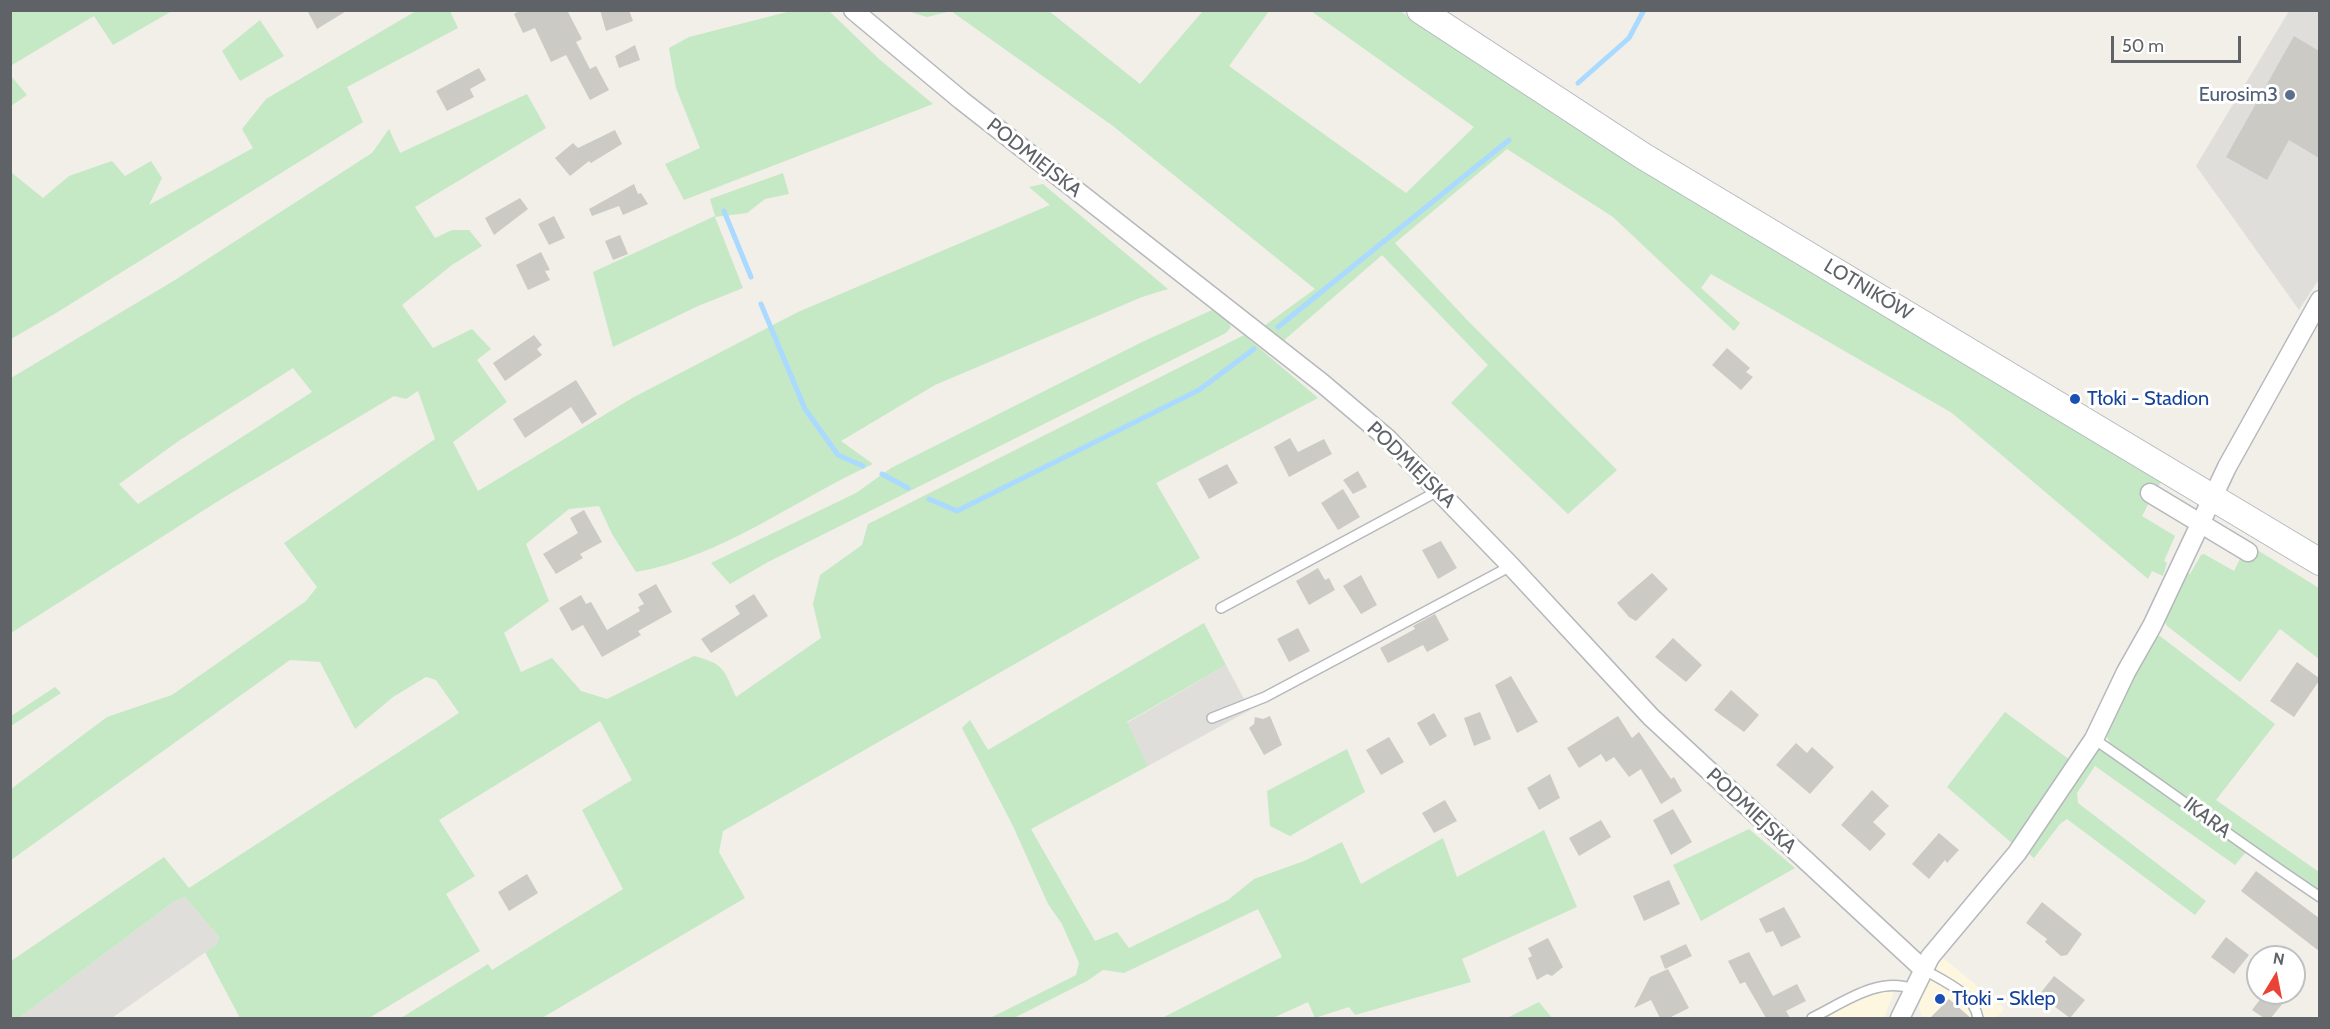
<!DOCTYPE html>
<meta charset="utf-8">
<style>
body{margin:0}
#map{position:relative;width:2330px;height:1029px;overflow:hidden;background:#f1efe8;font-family:Cabin,sans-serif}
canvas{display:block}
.frame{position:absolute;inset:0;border:12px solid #5f6368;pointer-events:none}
.north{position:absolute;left:2246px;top:945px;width:60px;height:60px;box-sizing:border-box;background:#fff;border:2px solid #bfc1c3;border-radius:50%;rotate:10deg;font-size:16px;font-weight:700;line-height:24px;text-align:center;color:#5f6368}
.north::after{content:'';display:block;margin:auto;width:21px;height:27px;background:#ea4335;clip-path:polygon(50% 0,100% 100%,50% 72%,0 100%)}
.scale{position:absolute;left:2111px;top:36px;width:130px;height:27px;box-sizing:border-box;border:3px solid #5f6368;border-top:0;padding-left:8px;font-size:18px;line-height:21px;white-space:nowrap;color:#5f6368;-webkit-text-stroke:4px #fff;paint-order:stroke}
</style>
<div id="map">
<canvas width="2330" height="1029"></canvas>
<div class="frame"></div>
<div class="north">N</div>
<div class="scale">50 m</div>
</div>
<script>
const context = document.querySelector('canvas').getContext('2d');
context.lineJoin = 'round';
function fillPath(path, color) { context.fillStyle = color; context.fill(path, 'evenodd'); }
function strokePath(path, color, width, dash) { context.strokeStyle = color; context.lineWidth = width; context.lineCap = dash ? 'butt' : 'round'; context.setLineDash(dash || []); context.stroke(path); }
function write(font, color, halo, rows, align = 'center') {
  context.font = font + ' Cabin,sans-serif'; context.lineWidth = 6; context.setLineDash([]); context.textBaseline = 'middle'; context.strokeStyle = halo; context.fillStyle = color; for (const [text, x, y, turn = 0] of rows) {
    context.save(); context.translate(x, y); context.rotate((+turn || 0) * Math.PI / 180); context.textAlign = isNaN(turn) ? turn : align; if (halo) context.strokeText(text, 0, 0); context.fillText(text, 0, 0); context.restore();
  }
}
const commercial = new Path2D(`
 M1943,958L2004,1008L1997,1018H1922L1919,1007L1925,982Z
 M1882,988L1895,989L1884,1018H1821Z`);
const industrial = new Path2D(`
 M2289,11H2319V279L2299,310L2196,166Z
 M1226,665L1250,710L1148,766L1127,723Z
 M185,897L219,937L217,944L112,1018H19L175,901Z`);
const green = new Path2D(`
 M795,10L829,11L879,59L933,104L684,200L665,164L700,148L676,88L669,48L689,37Z
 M10,11L11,10L172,11L113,45L94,16L12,65L11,76L27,95L11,106Z
 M416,11H450L458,28L347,87L363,122L56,313L11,339L12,173L43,198L69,176L112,161L125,176L151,161L162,178L149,205L253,148L242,129L266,99Z
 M907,11H1049L1140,84L1203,11H1269L1229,66L1406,193L1474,127L1311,11H1400L1453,46L2164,477L2158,487L2152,485L2149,503L2142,516L2175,536L2164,561L2167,563L2163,576L2152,571L2148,579L1952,413L1711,274L1701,288L1740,323L1734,331L1613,217L1507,149L1395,243L1469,322L1617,470L1568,514L1451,403L1488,365L1382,255L1282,342L1264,326L1315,289L1113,126L951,11L927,17Z
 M260,20L284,56L240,81L222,51Z
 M527,94L546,128L415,207L435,238L452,230H469L482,246L452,265L402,305L433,348L472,329L491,349L477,360L507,402L453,442L478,491L634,397L798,312L1050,205L1029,187L1043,184L1168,289L1142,297L935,385L841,441L873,464C794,500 722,557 636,572L612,534L599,506L569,509L526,544L549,601L504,633L521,672L552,658L581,691L607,699L694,656C725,664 724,670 736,697L821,638L813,604L820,575L862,545L868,524L1244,335L1318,398L1156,483L1200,558L723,831L719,852L745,898L542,1018H401L488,964L492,970L623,889L582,810L632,780L600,721L439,820L475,876L446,894L480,951L369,1018H240L205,952L217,944L219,937L185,897L175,901L19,1018H11V961L164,857L189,888L459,713L436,680L426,677L393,697L355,729L320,662L290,660L11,860V789L107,717L172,695L306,601L317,587L284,543L435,439L418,391L406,399L394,396L223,498L11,633V378L175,280L372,153L389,129L400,153ZM293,368L312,392L138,504L119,484L180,440Z
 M783,173L789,194L765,199L747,213L715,217L743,288L698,306L613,347L593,272L715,216L710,199Z
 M1212,310L1229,323L1231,327L1226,333L768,562L730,584L711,563L856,493L891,468L1142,342Z
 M2254,548L2319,588V659L2280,629L2240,682L2167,626L2163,619L2185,572L2190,574L2201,555L2204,554L2234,571L2240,559L2246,561Z
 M1204,623L1226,665L1127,722L1148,766L1031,829L1095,941L1117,932L1129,948L1228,900L1254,879L1304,861L1342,842L1361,884L1443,838L1457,877L1544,830L1577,907L1462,959L1471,982L1355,1015L1349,1007L1315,1018L1308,1002L1273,1018H1162L1282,957L1258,909L1124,973L1103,970L1087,981L1014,1018H990L1076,975L1079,963L1062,924L1048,904L1013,826L962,728L970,720L988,750Z
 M2160,636L2275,724L2216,800L2319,872V892L2110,743L2106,735V728L2154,637Z
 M55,687L61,693L11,726V716Z
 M2005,712L2070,760L2014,845L1947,787Z
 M1347,749L1365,792L1290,836L1270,826L1267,791Z
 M2097,749H2102L2246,852L2235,865L2095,766L2077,793L2078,803L2206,901L2195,915L2067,819L2060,824L2034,858L2029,854Z
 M1749,829L1795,868L1701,921L1673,865Z
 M1539,1002L1552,1018H1507Z`);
const stream = new Path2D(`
 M1578,83L1629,38L1644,10
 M724,211L751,277
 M761,304L805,409L838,455L863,466
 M1278,327L1509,140
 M882,474L908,488
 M929,499L957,511L1199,390L1254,349`);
const building = new Path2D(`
 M307,10H348L317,29Z
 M521,10H567L582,39L576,42L590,69L596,66L609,90L590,100L566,55L551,62L535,28L523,33L514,14Z
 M600,10H629L633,21L606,31Z
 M2294,36L2319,51V158L2289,140L2267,180L2226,157Z
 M635,45L640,60L619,68L615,56Z
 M479,68L486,80L470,89L474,97L447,111L436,91Z
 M615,130L622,144L591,163L589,161L570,176L555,158L573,143L578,148Z
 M634,184L638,194L641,193L648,204L623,215L619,206L592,216L589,209Z
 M520,198L528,209L494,235L485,218Z
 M554,216L565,238L549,245L538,224Z
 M620,235L628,254L613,260L605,241Z
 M541,252L550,270L545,271L550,280L528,290L516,265Z
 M534,335L542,345L537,349L542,355L505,381L493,363Z
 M1727,348L1750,368L1746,372L1753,377L1741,390L1712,365Z
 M576,380L597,414L582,424L571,407L525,438L513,419Z
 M1290,438L1298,452L1324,439L1332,454L1289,477L1274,447Z
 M1227,464L1238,483L1209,499L1198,479Z
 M1358,471L1367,487L1353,494L1343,480Z
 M1343,489L1360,517L1338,530L1321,503Z
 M584,510L602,542L580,554L583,558L556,574L543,554L578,533L570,518Z
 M1441,541L1457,568L1438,579L1422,550Z
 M1318,568L1325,580L1329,578L1335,590L1309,605L1296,581Z
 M1652,573L1668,589L1636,621L1629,617L1617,603Z
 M1361,575L1377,605L1361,614L1343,586Z
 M656,584L672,612L638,631L641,635L602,657L583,625L572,631L559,608L581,595L586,604L591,602L607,630L640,611L638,607L644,604L638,594Z
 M754,594L768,616L711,653L701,639L740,614L735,606Z
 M1435,614L1449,640L1427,652L1423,645L1388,663L1380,648L1415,629L1413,626Z
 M1298,628L1310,651L1289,662L1277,639Z
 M1673,638L1702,665L1686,682L1655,657Z
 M2297,662L2319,678V681L2294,717L2270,701Z
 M1511,676L1538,722L1517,733L1495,685Z
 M1731,690L1759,715L1744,732L1714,710Z
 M1480,712L1491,739L1474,746L1464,718Z
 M1434,713L1447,736L1430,746L1417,723Z
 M1270,716L1282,745L1264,755L1249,728L1254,724L1255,717L1263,719Z
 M1618,716L1632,738L1639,732L1671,779L1674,777L1682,791L1661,804L1641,769L1629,777L1614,757L1606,762L1601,754L1579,768L1567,748Z
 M1389,737L1404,762L1381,775L1366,750Z
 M1796,743L1807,753L1812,747L1834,767L1810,794L1776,765Z
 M1550,774L1560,798L1539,810L1527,788Z
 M1872,790L1889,806L1873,822L1886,834L1870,851L1841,825Z
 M1445,800L1457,821L1434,833L1422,813Z
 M1673,809L1692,842L1671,855L1653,820Z
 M1601,820L1611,837L1579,856L1569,838Z
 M1939,833L1959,850L1947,863L1945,860L1929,879L1912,864Z
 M2256,871L2319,918V951L2241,891Z
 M527,874L538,893L509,911L498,892Z
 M1669,880L1680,904L1644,921L1633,896Z
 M2042,902L2082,934L2067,955L2061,956L2045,942L2047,939L2026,923Z
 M1784,907L1801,937L1781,947L1773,931L1766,933L1759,919Z
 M2226,937L2249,955L2234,974L2211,957Z
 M1548,938L1563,967L1552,976L1547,974L1537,980L1528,958L1532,956L1528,948Z
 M1686,944L1692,956L1665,969L1660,956Z
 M1749,952L1773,996L1797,984L1806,1001L1786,1011L1790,1018H1766L1745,982L1740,984L1728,961Z
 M1668,969L1689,1008L1669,1018H1660L1651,1000L1634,1008L1650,977Z
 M2054,976L2085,1000L2070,1018L2039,995Z
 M2265,993H2291L2271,1018H2264L2252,1010Z
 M1949,999L1971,1018H1930Z`);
const lane = new Path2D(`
 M1221,608L1438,491
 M1212,718L1265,697L1511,566
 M2094,739C2170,791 2243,846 2320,897
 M1923,969C1943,981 1974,993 1978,1018
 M1812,1018C1843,1003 1878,976 1913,989`);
const street = new Path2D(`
 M853,10L961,100L1322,383L1388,439L1511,566L1651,717L1923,969
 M2150,493L2248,552
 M1900,1018L1930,957L2017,853L2094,739L2126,672L2152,626L2227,467L2320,300`);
const secondary = new Path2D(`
 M1420,10L1643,156L2320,562`);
const markers = [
 [2290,95,6,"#5c6f8a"],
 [2075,399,6,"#1a4fb4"],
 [1940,999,6,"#1a4fb4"]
];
const serviceNames = [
 ["Eurosim3",2278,95]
];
const streetNames = [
 ["PODMIEJSKA",1034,158,38],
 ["LOTNIKÓW",1868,290,31],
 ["PODMIEJSKA",1411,465,44],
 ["PODMIEJSKA",1751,811,43],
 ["IKARA",2207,818,37]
];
const transitNames = [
 ["Tłoki - Stadion",2087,399],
 ["Tłoki - Sklep",1952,999]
];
fillPath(commercial, '#fef7e0');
fillPath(industrial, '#e0deda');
fillPath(green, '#c5e8c5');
strokePath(stream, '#aadaff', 5);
fillPath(building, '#cccac5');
strokePath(lane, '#b5b8bc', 12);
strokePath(street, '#b5b8bc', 21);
strokePath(secondary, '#b6babf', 28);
strokePath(lane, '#fff', 9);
strokePath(street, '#fff', 18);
strokePath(secondary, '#fff', 26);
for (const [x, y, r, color] of markers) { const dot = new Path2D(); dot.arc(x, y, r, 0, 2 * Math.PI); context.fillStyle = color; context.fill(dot); strokePath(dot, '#fff', 2); }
write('20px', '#4e5e75', '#fff', serviceNames, 'right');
write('20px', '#5f6368', '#fff', streetNames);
write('20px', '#164399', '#fff', transitNames, 'left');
</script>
